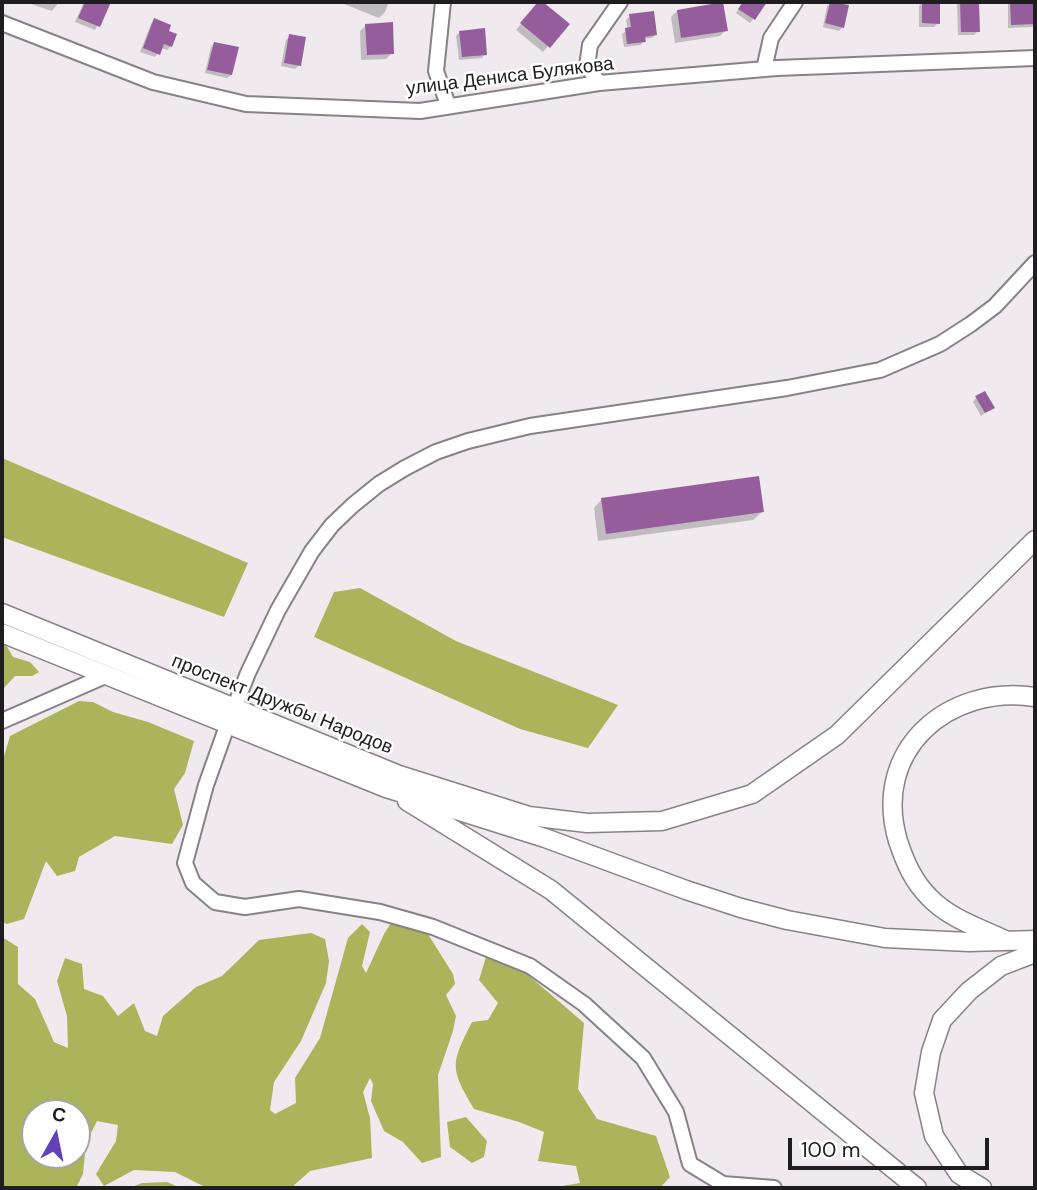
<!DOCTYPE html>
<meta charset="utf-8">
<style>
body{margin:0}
#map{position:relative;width:1037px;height:1190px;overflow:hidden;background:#f0eaef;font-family:"DM Sans",sans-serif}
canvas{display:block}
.frame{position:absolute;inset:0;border:4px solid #1f1d1f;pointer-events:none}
.north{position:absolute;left:21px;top:1099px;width:70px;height:70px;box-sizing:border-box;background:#fff;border:2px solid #a5a5a5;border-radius:50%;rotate:9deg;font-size:19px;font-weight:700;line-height:28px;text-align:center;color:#1f1d1f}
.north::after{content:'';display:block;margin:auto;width:24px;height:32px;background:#6142ba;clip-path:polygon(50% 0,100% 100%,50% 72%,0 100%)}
.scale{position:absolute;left:788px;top:1138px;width:201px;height:32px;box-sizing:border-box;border:4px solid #1f1d1f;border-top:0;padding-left:9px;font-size:21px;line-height:24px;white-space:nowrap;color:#1f1d1f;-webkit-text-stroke:5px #fff;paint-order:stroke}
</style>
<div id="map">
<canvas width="1037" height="1190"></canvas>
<div class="frame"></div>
<div class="north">С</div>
<div class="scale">100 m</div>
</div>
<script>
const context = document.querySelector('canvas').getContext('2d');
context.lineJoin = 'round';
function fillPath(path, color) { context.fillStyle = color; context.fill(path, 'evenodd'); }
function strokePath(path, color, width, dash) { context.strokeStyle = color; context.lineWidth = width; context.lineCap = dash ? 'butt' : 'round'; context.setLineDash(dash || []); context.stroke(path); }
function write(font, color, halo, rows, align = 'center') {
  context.font = font + ' "DM Sans",sans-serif'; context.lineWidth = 5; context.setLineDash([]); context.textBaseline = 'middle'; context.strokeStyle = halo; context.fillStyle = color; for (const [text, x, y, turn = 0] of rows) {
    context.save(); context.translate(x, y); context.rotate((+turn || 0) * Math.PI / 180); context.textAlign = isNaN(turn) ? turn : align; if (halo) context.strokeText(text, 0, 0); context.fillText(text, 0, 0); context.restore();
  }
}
const forest = new Path2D(`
 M2,458L248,563L224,617L2,537Z
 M360,588L456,641L618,705L588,748L520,729L314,637L334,592Z
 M2,638L13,657L30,662L39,672L32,676H15L2,690Z
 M79,701L93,702L113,712L148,722L194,741L185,773L174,789L183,825L172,844L115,836L79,857L75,871L57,876L46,861L24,919L7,924L2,922V763L10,736Z
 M394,918L426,931L453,974L455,984L446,995L456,1016L453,1031L438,1075L441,1157L422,1163L403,1142L384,1131L371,1101L373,1084L370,1078L363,1092L370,1118L372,1158L310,1171L291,1188H207L175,1172L134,1170L104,1186L96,1174L116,1141L118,1125L97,1121L86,1143L83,1174L76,1188H2V937L18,947V984L35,999L54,1042L68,1048L67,1016L57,981L65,958L82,964L84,989L103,996L118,1016L134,1003L145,1031L157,1036L163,1016L196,987L222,976L259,940L311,933L325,939L329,961L326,983L301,1041L274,1082L270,1110L275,1114L296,1103L295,1078L320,1038L348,938L362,924L370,932L362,966L366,973L384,934ZM35,1113H77V1155H35Z
 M486,957L520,968L584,1023L578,1089L597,1119L656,1136L670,1177L660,1188H550L580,1183L576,1166L538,1161L544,1132L519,1122L474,1109C450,1068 450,1065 472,1022L488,1020L498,1003L479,980Z
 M466,1117L487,1141L484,1157L472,1163L450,1147L447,1122Z
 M167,1182L181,1188H129L142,1183Z`);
const shadow = new Path2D(`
 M25,2H59L52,11Z
 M84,2H109L95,30L75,22Z
 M339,2H389L385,12L379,18Z
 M540,2L567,24L543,52L516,30Z
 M743,2H765L750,23L736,13Z
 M923,2H939L938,23L934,27H919V6Z
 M957,2H977L978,31L974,35H958Z
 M1008,2H1034L1035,24L1032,27L1008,28Z
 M831,3L843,27L839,31L823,27L827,6Z
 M677,11L726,30L720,36L675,43L671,17Z
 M630,16L656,34L652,38L644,39L641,45L624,47L622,34L628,30L626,20Z
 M154,20L167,32L171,46L167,50L161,48L155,57L140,52L151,24Z
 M366,25L392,53L386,59L361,60L360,31Z
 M460,32L485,54L482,58L459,60L456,36Z
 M290,36L299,65L295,69L281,66L286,40Z
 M214,43L231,75L227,78L205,73L211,47Z
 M976,398L993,407L981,416L973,402Z
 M602,499L762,512L753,520L598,541L594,508Z`);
const building = new Path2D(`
 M85,2H111L100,27L78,18Z
 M538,2H543L570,24L550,48L520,23Z
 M723,2L728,31L681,38L677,10Z
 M743,2H767L755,20L738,9Z
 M830,2L849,5L844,28L825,23Z
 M922,2H940V24L922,23Z
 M960,2H979L980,32H961Z
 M1010,2H1035V24L1011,25Z
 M654,11L657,35L645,37L646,42L627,44L625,28L631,27L629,14Z
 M154,18L171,25L169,31L177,34L172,47L164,44L160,55L143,48Z
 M393,22L394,54L367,55L365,24Z
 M485,28L487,55L462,57L459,31Z
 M289,34L306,37L301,66L284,63Z
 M214,42L239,47L232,75L207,70Z
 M985,391L995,408L985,413L975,396Z
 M759,476L764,512L606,534L601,498Z`);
const minor = new Path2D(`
 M443,2L436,71L448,105
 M2,23L153,82L246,104L420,111L599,83L777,68L1035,58
 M764,69L771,38L795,2
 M599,83L587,66L590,45L620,2
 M2,721L105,676
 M774,1188L723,1184L690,1164L676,1112L643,1058L584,1004L530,966L433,927L380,912L299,899L245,907L215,902L193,883L185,863L206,785L227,726L248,673L278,610L312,551L332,525L353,505L379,484L405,468L436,452L468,441L530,426L787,388L880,370L940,344L971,324L995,306L1035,263`);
const major = new Path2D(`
 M2,613L404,777
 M2,633L386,788L545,838L686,890L741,908L787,920L885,938L969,942L1035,940
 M393,773L529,816L587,823L662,821L752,794L837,735L1035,540
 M407,801L551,890L917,1188
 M1003,939C977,927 949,918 929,897C913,881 905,862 898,841C871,750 948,684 1035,697
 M982,1188L959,1174L934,1136L924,1093L931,1052L942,1020L969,991L1001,966L1035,953`);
const streetNames = [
 ["улица Дениса Булякова",510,77,-7],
 ["проспект Дружбы Народов",282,705,22]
];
fillPath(forest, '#abb45a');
fillPath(shadow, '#0003');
fillPath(building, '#965d9d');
strokePath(minor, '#878287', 18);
strokePath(major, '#878287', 21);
strokePath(minor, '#fff', 14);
strokePath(major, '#fff', 18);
write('19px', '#1f1d1f', '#fff', streetNames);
</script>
